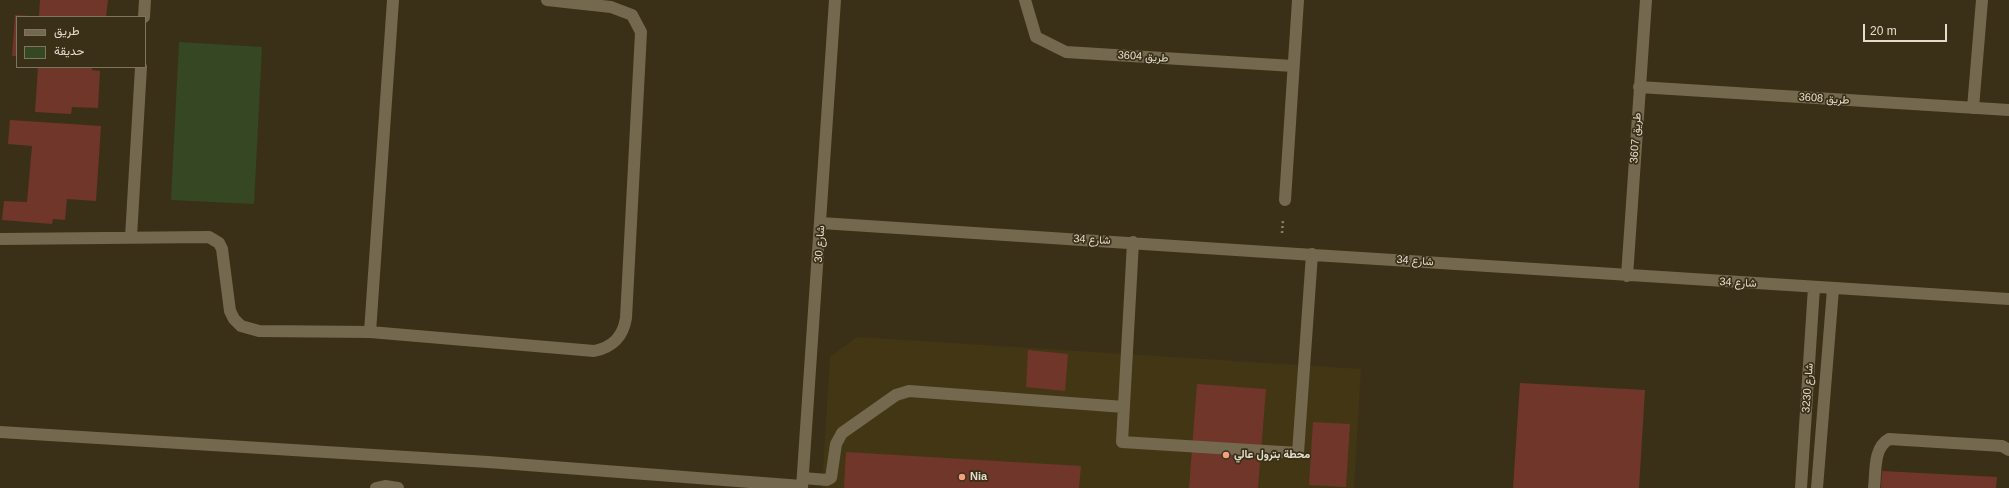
<!DOCTYPE html>
<meta charset="utf-8">
<style>
body{margin:0}
#map{position:relative;width:2009px;height:488px;overflow:hidden;background:#3a3017;font-family:Arial,Vazirmatn,sans-serif}
canvas{display:block}
.legend{position:absolute;left:16px;top:16px;width:130px;height:52px;box-sizing:border-box;background:#3a3017;border:1px solid #7e7560;margin:0;padding:5px 7px;list-style:none;font-size:12px;color:#e4ddce}
.legend li{display:flex;align-items:center;gap:8px;height:20px}
.legend b{width:20px;border:1px solid #7e7560}
.scale{position:absolute;left:1863px;top:24px;width:84px;height:18px;box-sizing:border-box;border:2px solid #e4ddce;border-top:0;padding-left:5px;font-size:12px;line-height:14px;white-space:nowrap;color:#e4ddce;-webkit-text-stroke:3px #3a3017;paint-order:stroke}
</style>
<div id="map">
<canvas width="2009" height="488"></canvas>
<ul class="legend">
<li><b style="height:5px;background:#74684e"></b>طريق</li>
<li><b style="height:11px;background:#354823"></b>حديقة</li>
</ul>
<div class="scale">20 m</div>
</div>
<script>
const context = document.querySelector('canvas').getContext('2d');
context.lineJoin = 'round';
function fillPath(path, color) { context.fillStyle = color; context.fill(path, 'evenodd'); }
function strokePath(path, color, width, dash) { context.strokeStyle = color; context.lineWidth = width; context.lineCap = dash ? 'butt' : 'round'; context.setLineDash(dash || []); context.stroke(path); }
function write(font, color, halo, rows, align = 'center') {
  context.font = font + ' Arial,Vazirmatn,sans-serif'; context.lineWidth = 3.5; context.setLineDash([]); context.textBaseline = 'middle'; context.strokeStyle = halo; context.fillStyle = color; for (const [text, x, y, turn = 0] of rows) {
    context.save(); context.translate(x, y); context.rotate((+turn || 0) * Math.PI / 180); context.textAlign = isNaN(turn) ? turn : align; if (halo) context.strokeText(text, 0, 0); context.fillText(text, 0, 0); context.restore();
  }
}
const built = new Path2D(`
 M857,337L1361,369L1354,488H822L830,357Z`);
const green = new Path2D(`
 M179,42L262,47L254,204L171,200Z`);
const building = new Path2D(`
 M40,0H108L106,17H39Z
 M15,15L30,16L17,17V56H12Z
 M38,67H92V70L100,71L98,108L72,107L71,114L35,112Z
 M10,120L101,126L96,201L67,199L65,220L53,219L52,224L2,220L4,201L27,202L32,146L8,144Z
 M1028,350L1068,354L1065,391L1026,387Z
 M1520,383L1645,390L1639,488H1513Z
 M1197,384L1266,389L1258,488H1189Z
 M1313,422L1350,424L1346,487L1309,485Z
 M846,452L1081,466L1079,488H844Z
 M1882,471L1997,477L1996,488H1881Z`);
const path = new Path2D(`
 M1282,233L1283,220`);
const minor = new Path2D(`
 M1025,0L1036,37L1066,52L1293,66
 M144,17L145,0
 M1639,87L2009,110
 M1973,108L1982,0
 M1285,200L1298,0
 M821,223C1217,248 1613,276 2009,299
 M131,237L141,67
 M0,239L209,237L219,243L222,249L230,311L234,319L241,326L259,331L370,332L594,351C613,347 623,337 626,318L641,32L632,15L611,7L547,0
 M1133,242L1122,442L1298,453L1312,254
 M1627,276L1646,0
 M370,332L393,0
 M0,432L488,462L802,486
 M803,478L827,480L831,478L836,444L842,433L896,395L909,391L1124,407
 M376,488L385,486L398,488
 M802,488L835,0
 M1801,488L1814,287
 M1817,488L1833,289
 M1874,488C1876,472 1873,448 1889,439L2002,446L2009,450`);
const markers = [
 [1226,455,4,"#f2a17e"],
 [962,477,4,"#f2a17e"]
];
const streetNames = [
 ["طريق 3604",1143,57,4],
 ["طريق 3608",1824,99,4],
 ["طريق 3607",1636,138,-86],
 ["شارع 34",1092,240,3],
 ["شارع 30",820,244,-86],
 ["شارع 34",1415,261,4],
 ["شارع 34",1738,283,3],
 ["شارع 3230",1808,388,-86]
];
const poiNames = [
 ["محطة بترول عالي",1234,455],
 ["Nia",970,477]
];
fillPath(built, '#433615');
fillPath(green, '#354823');
fillPath(building, '#703629');
strokePath(path, '#89806c', 2.5, [2, 3]);
strokePath(minor, '#74684e', 12);
for (const [x, y, r, color] of markers) { const dot = new Path2D(); dot.arc(x, y, r, 0, 2 * Math.PI); context.fillStyle = color; context.fill(dot); strokePath(dot, '#3a3017', 1.5); }
write('11px', '#e4ddce', '#3a3017', streetNames);
write('bold 11px', '#e4ddce', '#3a3017', poiNames, 'left');
</script>
